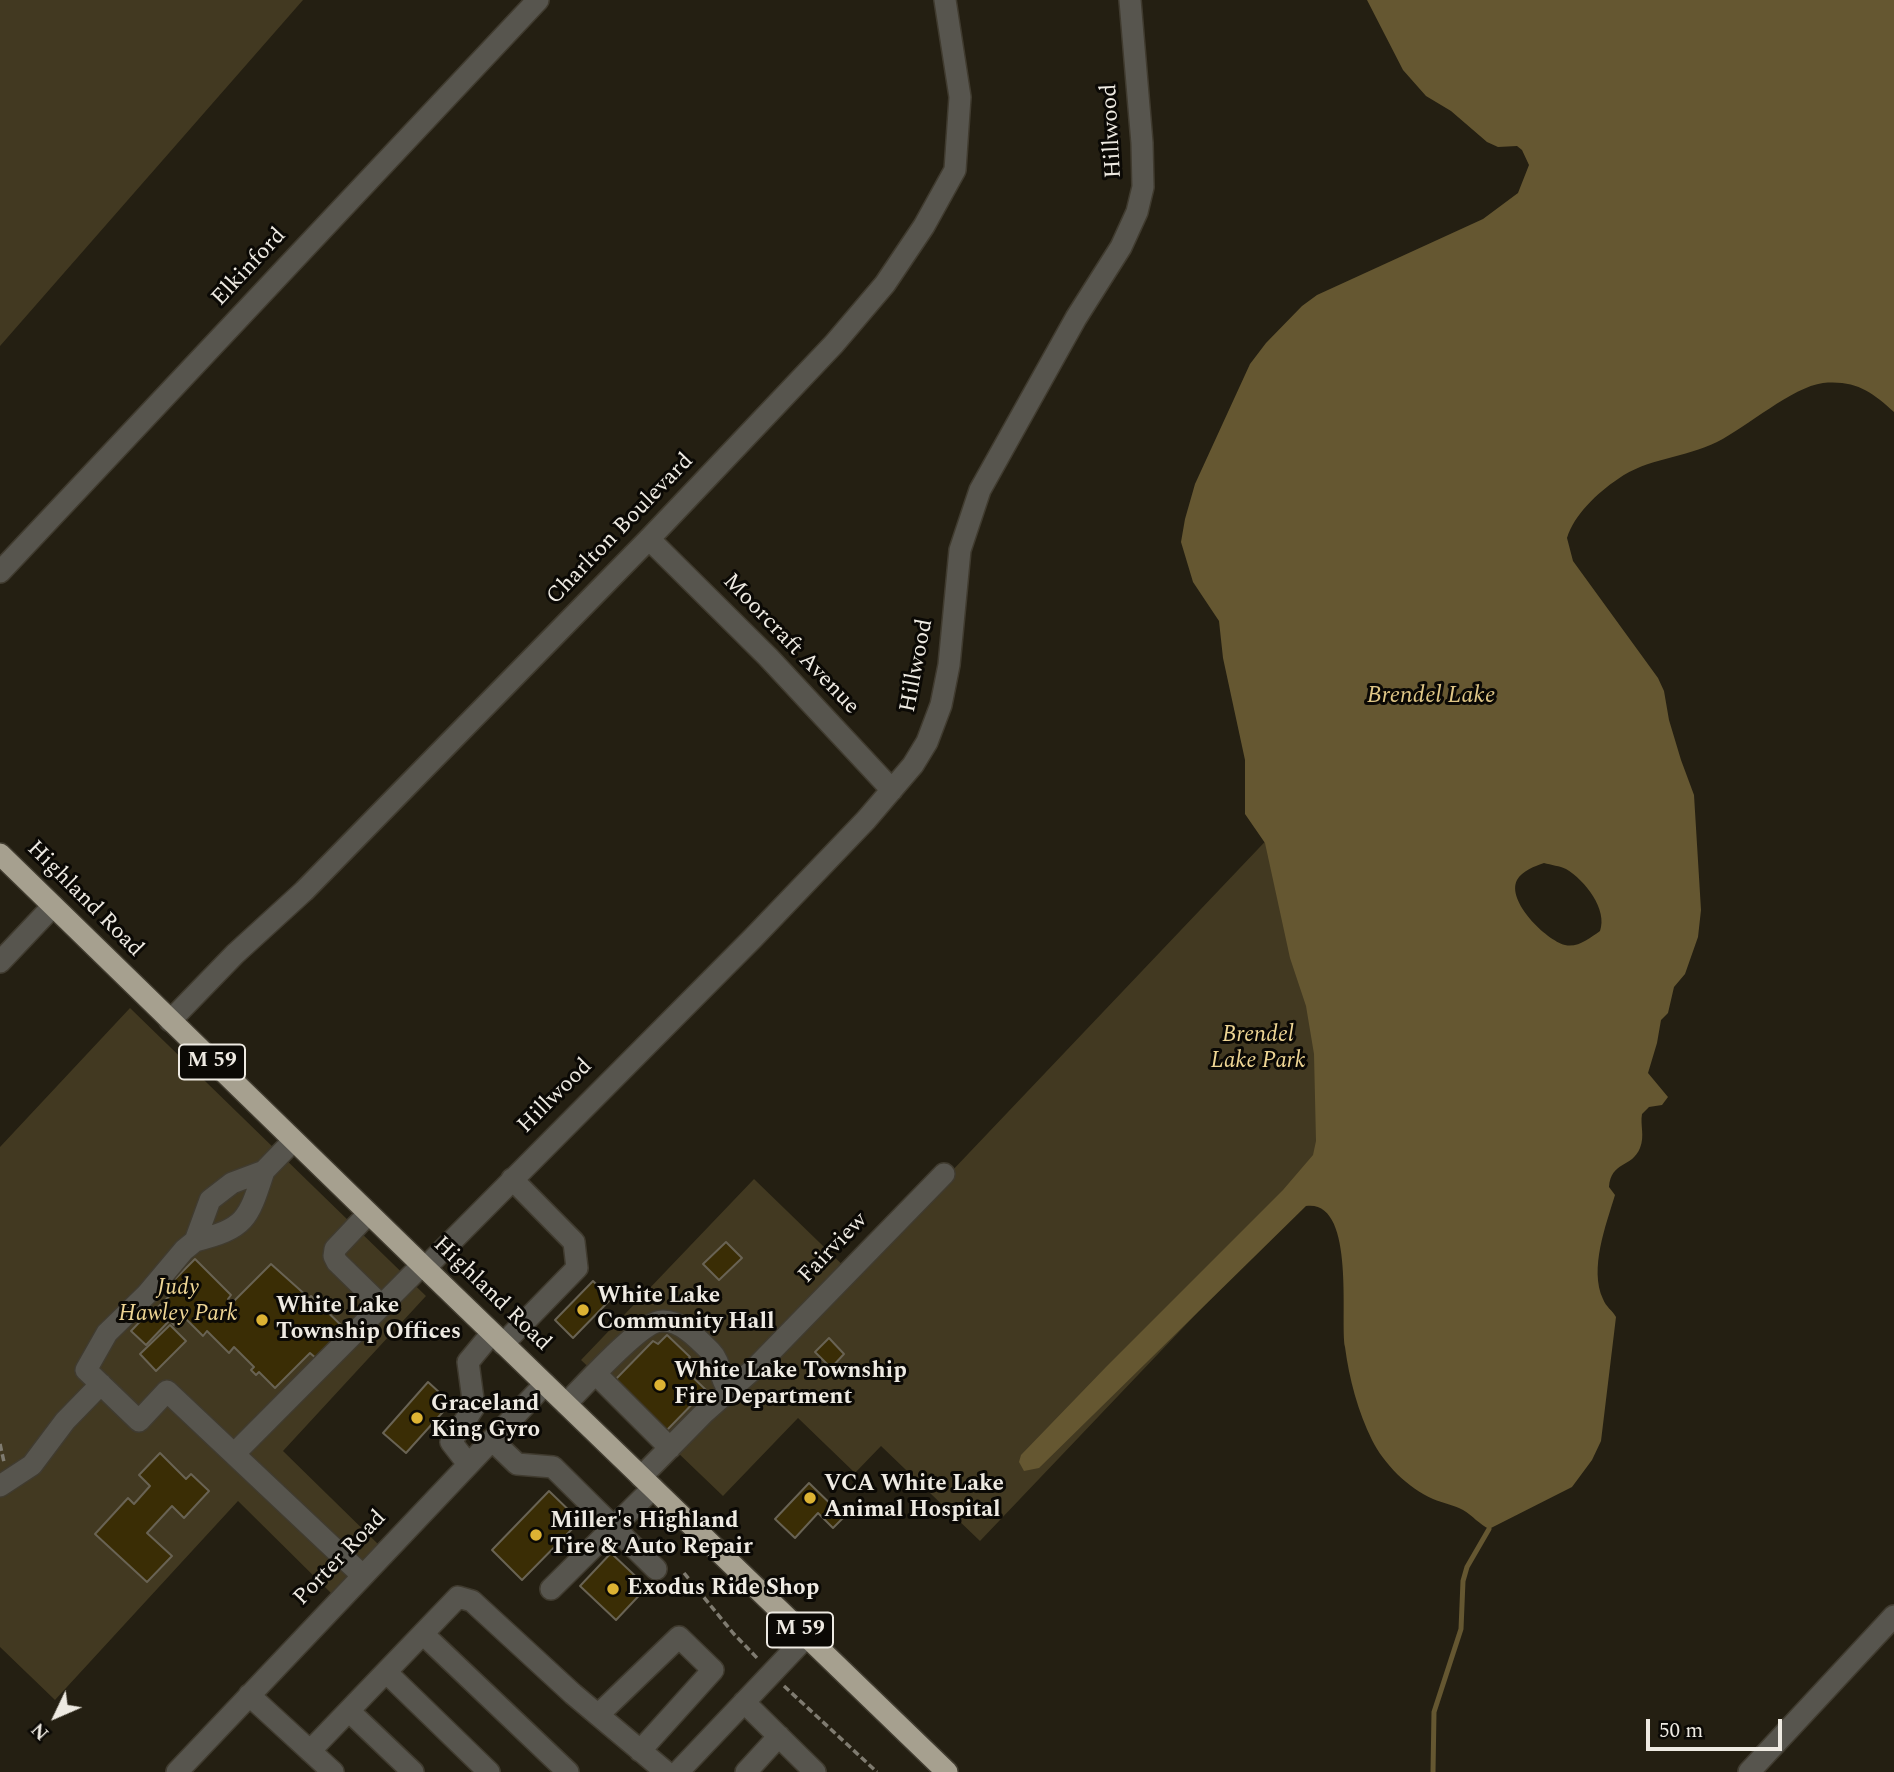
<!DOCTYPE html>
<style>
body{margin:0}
#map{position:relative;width:1894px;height:1772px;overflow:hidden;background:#241f12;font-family:Spectral,serif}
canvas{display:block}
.north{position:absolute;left:21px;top:1681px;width:70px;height:70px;-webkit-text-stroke:5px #0b0905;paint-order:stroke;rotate:226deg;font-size:19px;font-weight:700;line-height:28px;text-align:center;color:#eeeae2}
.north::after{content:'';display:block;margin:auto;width:24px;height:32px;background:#eeeae2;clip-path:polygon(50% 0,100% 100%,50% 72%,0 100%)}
.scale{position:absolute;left:1646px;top:1719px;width:136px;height:32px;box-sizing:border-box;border:4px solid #eeeae2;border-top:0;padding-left:9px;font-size:21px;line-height:24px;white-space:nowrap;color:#eeeae2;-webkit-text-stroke:5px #0b0905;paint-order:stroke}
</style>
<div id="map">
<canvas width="1894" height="1772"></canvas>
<div class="north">N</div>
<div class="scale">50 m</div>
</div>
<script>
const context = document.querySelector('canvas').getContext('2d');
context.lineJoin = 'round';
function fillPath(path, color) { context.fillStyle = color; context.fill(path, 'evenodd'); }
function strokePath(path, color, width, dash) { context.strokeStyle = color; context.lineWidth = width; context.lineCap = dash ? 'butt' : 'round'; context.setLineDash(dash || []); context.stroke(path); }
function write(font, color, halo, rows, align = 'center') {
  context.font = font + ' Spectral,serif'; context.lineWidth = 6; context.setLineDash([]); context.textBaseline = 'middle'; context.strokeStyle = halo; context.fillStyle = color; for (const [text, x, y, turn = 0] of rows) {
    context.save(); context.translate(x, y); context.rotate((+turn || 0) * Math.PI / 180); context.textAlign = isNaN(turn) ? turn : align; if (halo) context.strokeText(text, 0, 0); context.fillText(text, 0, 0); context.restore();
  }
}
const green = new Path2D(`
 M0,0H303L0,346Z
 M1316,788L1514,980L980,1541L881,1446L855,1473L798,1418L723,1496L581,1360L754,1179L853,1275Z
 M130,1008L426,1296L283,1451L378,1544L331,1593L238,1501L55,1700L0,1647V1147Z`);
const water = new Path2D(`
 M1367,0H1894V412C1872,392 1856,380 1823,383C1792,387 1747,427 1717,442C1685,458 1647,458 1618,479C1597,493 1574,515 1567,538L1573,561L1658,678L1664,691L1669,720L1681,760L1694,795L1701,910L1698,937L1685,974L1674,987L1668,1013L1661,1020L1657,1043L1648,1073L1668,1097L1662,1105L1649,1107L1642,1114C1640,1125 1645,1136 1640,1148C1632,1168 1611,1161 1609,1187L1615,1195C1606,1225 1589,1269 1603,1299C1606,1307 1612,1310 1616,1317L1601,1441L1592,1460L1572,1487L1489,1529C1479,1524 1473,1516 1463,1510C1454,1505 1443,1503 1433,1499C1408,1488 1384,1464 1372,1440C1358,1412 1349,1378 1345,1347C1340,1318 1356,1199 1306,1206L1039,1468L1024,1471L1019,1462L1021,1455L1106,1367L1283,1190L1313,1155L1316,1141L1314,1054L1306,1006L1290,958L1265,843L1245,814V760L1223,658L1219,621L1193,582L1181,542L1185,519L1195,484L1250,364L1266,343L1302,306L1317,295L1483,219L1518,193L1529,165L1522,150L1517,146L1498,147L1487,142L1451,111L1426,96L1403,70ZM1544,863C1551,865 1560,866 1566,869C1585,880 1608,910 1600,931C1590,938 1578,948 1565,945C1546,940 1506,901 1517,880C1522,871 1535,866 1544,863Z`);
const stream = new Path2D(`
 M1433,1772L1434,1712L1461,1629L1463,1581L1467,1567L1489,1529`);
const building = new Path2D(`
 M726,1242L742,1258L719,1280L703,1264Z
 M195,1259L231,1295L228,1299L232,1303L271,1264L309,1298L311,1296L346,1330L317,1359L310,1353L275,1388L259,1372L256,1375L251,1370L254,1367L234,1347L229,1353L207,1331L203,1336L183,1316L174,1325L157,1308L179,1287L173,1281Z
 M593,1281L611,1299L573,1338L555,1320Z
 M153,1308L168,1322L146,1345L131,1331Z
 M170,1325L186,1341L156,1371L140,1354Z
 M667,1335L690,1357L681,1366L706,1390L666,1431L615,1380L653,1341L658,1344Z
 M829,1338L844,1354L831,1368L815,1352Z
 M428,1382L451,1403L406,1453L383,1433Z
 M160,1453L186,1479L191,1474L209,1491L184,1518L172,1506L147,1533L172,1556L147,1582L95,1534L128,1498L134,1504L150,1486L139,1475Z
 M809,1483L844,1517L833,1528L818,1513L795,1538L775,1519Z
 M549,1491L580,1521L522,1580L492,1550Z
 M611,1553L647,1587L616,1620L580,1586Z`);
const path = new Path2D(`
 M0,1444L4,1462
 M684,1573L733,1633L759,1660
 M784,1686L877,1772`);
const minor = new Path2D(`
 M649,539L768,657L892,790
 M0,572L538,0
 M0,962L53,906
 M170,1021L235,954L304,891L649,539L834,344L885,284L924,226L955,170L960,97L945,0
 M264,1171C248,1220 246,1228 195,1241L210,1200L232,1183L264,1171L293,1141
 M368,1214L335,1249L334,1256L337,1262L382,1306
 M195,1241L184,1250L147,1294L107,1333L86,1370L139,1421L167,1391L362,1575
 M425,1268L753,938L866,820L913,765L927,742L941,705L949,665L960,550L980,490L1076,318L1121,247L1137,212L1143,187L1142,143L1130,0
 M503,1344L577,1268L574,1242L512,1179
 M596,1374L670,1448
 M566,1404C583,1387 641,1321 662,1321C681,1320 699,1340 711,1352C722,1363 719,1381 730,1390
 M492,1440L517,1464L553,1467L656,1569
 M234,1454L422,1265
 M468,1464L451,1442L474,1407L468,1362L492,1333
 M641,1477L704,1413L756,1367L944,1174
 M0,1486L32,1465L65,1421L101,1384
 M551,1589L653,1488
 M423,1634L568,1772
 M386,1672L489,1772
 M249,1695L333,1772
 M744,1702L815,1772
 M349,1711L413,1772
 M598,1715L679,1637L713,1670L640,1751
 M310,1751L458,1597L472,1601L573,1694L666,1772
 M177,1772L545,1384
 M678,1772L807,1636
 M746,1772L779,1736
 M1749,1772L1894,1616`);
const highway = new Path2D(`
 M0,854L422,1265L947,1772`);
const markers = [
 [583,1310,7,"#dcb233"],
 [262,1320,7,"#dcb233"],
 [660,1385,7,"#dcb233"],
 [417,1418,7,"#dcb233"],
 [810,1498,7,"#dcb233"],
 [536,1535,7,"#dcb233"],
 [613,1589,7,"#dcb233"]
];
const shields = [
 [212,1062,66],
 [800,1630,66]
];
const shieldNames = [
 ["M 59",212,1062],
 ["M 59",800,1630]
];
const streetNames = [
 ["Hillwood",1113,131,-93],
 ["Elkinford",250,268,-47],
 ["Charlton Boulevard",621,530,-46],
 ["Moorcraft Avenue",790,645,46],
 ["Hillwood",918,666,-79],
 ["Highland Road",84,900,45],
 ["Hillwood",556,1097,-45],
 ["Fairview",834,1249,-46],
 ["Highland Road",491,1295,44],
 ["Porter Road",341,1559,-46]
];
const parkNames = [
 ["Brendel",1258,1036],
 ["Lake Park",1258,1062],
 ["Judy",178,1289],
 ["Hawley Park",178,1315]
];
const poiNames = [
 ["White Lake",597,1297],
 ["Community Hall",597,1323],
 ["White Lake",276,1307],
 ["Township Offices",276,1333],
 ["White Lake Township",674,1372],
 ["Fire Department",674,1398],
 ["Graceland",431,1405],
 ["King Gyro",431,1431],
 ["VCA White Lake",824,1485],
 ["Animal Hospital",824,1511],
 ["Miller's Highland",550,1522],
 ["Tire & Auto Repair",550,1548],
 ["Exodus Ride Shop",627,1589]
];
const waterNames = [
 ["Brendel Lake",1431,697]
];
fillPath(green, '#423921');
fillPath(water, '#655731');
strokePath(stream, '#655731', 5);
fillPath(building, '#3a2d05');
strokePath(building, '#696354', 2);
strokePath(minor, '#403b2f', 24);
strokePath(highway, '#403b2f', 24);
strokePath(path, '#7f7b70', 3.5, [7, 3.5]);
strokePath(minor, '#57554e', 21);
strokePath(highway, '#a6a08f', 21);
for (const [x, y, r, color] of markers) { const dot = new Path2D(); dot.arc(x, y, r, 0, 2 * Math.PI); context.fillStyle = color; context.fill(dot); strokePath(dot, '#0b0905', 2.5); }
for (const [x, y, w] of shields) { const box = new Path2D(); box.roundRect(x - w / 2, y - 17.5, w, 35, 5); context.fillStyle = '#0b0905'; context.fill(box); strokePath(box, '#eeeae2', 2); }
write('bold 21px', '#eeeae2', null, shieldNames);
write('23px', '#eeeae2', '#0b0905', streetNames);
write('italic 23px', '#eed594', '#0b0905', parkNames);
write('bold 23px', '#eeeae2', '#0b0905', poiNames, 'left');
write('italic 24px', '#e0c787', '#0b0905', waterNames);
</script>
